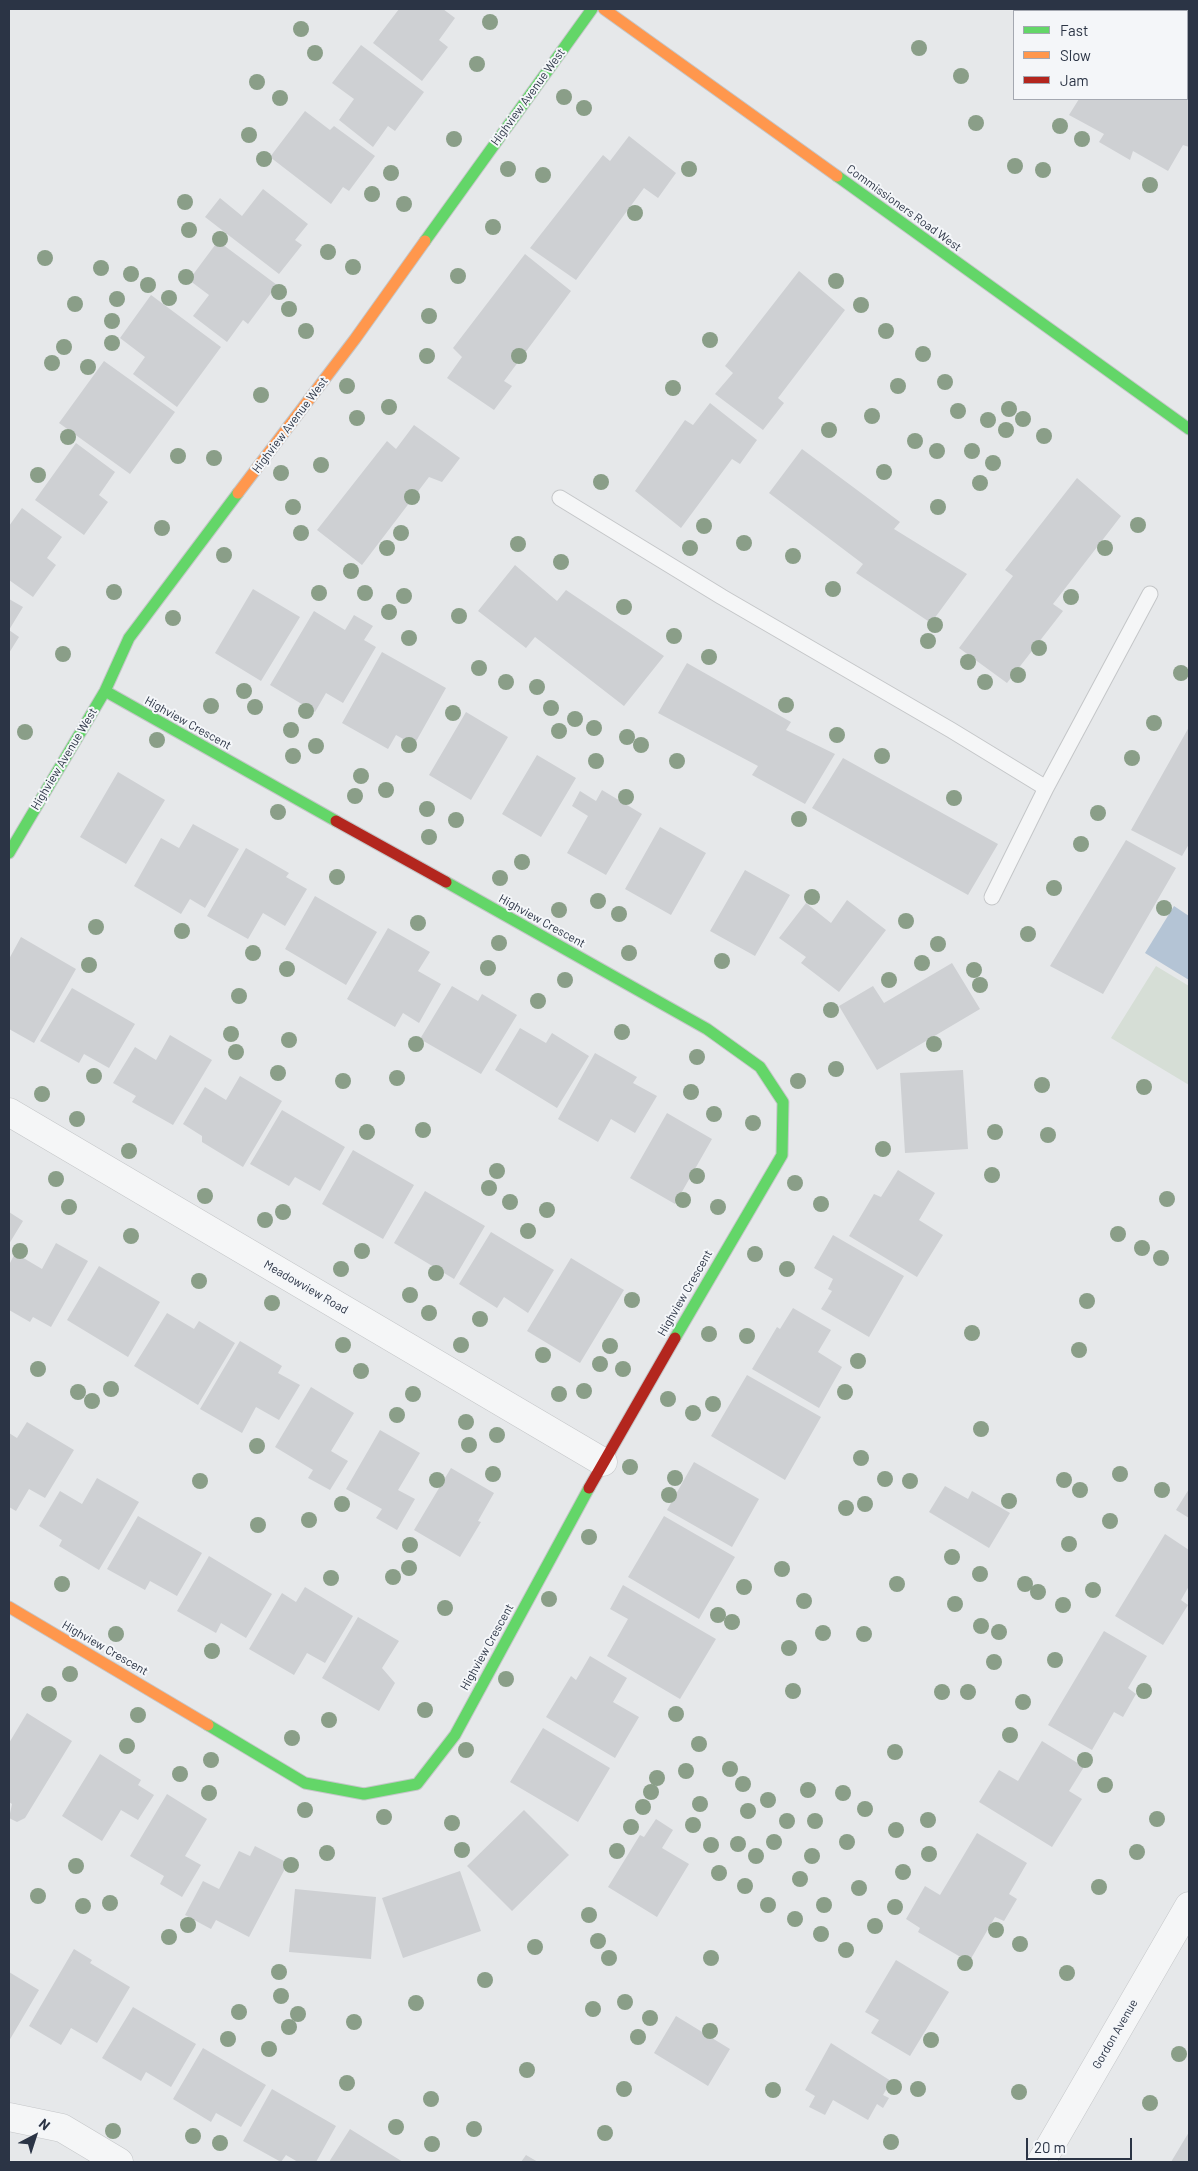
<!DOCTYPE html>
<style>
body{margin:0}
#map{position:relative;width:1198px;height:2171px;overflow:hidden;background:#e6e8ea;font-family:Barlow,sans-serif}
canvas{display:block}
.frame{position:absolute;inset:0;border:10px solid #2b3445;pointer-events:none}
.legend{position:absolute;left:1013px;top:10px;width:175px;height:90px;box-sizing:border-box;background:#f4f6f9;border:1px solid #a4a8b1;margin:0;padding:6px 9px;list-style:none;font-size:15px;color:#2b3445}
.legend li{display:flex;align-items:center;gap:10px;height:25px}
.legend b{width:25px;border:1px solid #a4a8b1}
.north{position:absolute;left:10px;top:2111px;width:50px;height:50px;-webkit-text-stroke:4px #f4f6f9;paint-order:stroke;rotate:40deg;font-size:14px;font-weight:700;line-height:20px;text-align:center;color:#2b3445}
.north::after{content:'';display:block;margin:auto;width:18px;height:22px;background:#2b3445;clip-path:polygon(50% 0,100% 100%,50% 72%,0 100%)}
.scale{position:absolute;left:1026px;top:2138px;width:106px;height:22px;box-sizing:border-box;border:2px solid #2b3445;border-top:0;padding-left:6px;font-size:15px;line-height:18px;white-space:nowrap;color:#2b3445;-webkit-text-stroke:4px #f4f6f9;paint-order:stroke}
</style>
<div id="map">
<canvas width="1198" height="2171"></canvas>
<div class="frame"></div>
<ul class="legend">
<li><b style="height:6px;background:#63d668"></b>Fast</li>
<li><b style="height:6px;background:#ff974d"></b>Slow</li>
<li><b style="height:6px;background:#b3261e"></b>Jam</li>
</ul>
<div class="north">N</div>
<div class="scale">20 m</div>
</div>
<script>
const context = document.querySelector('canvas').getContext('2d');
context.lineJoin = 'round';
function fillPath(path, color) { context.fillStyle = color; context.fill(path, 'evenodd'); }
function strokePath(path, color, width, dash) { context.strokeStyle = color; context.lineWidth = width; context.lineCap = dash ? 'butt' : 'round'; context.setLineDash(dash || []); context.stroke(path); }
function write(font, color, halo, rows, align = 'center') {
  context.font = font + ' Barlow,sans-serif'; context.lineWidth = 4; context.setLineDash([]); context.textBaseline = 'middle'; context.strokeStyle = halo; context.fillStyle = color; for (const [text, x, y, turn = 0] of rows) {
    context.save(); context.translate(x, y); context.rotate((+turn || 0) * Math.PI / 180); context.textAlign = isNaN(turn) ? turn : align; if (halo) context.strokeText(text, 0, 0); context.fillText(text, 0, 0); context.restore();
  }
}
const green = new Path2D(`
 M1156,966L1189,986V1085L1111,1038Z`);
const water = new Path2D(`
 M1174,906L1189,916V980L1145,953Z`);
const building = new Path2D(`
 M399,9H443L455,18L439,40L448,47L422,81L373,43Z
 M1120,9H1189V147L1183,145L1168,171L1133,151L1130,160L1099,142L1104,134L1069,115L1079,99H1187V11H1119Z
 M361,45L424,92L395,131L388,126L373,147L339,120L354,99L332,83Z
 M305,111L330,130L334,126L375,156L349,191L343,187L331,204L270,157Z
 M629,136L676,173L658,198L644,188L576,280L530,248L603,155L610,161Z
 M263,189L308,224L295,240L302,245L279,274L205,217L220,198L242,216Z
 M218,241L277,285L248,324L243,320L227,342L193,316L209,295L189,280Z
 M525,254L571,291L504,381L512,386L494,410L447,378L462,357L453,348Z
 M799,271L845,310L778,398L784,403L763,430L715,394L733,373L725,366Z
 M151,295L221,347L177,407L133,374L145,357L120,338Z
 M104,361L175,412L130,474L59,423Z
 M710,403L757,440L740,464L732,459L681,528L635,491L685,420L693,425Z
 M414,425L460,458L442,482L429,477L362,565L317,530L387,441L396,449Z
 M76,443L115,472L99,495L108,502L84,535L35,500Z
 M802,449L900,522L894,529L967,574L931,623L856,573L863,564L769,493Z
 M1077,478L1121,516L1053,604L1063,611L1007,683L959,648L1013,576L1005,570Z
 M22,508L62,537L47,558L56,565L33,597L9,580V526Z
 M515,565L557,601L566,590L664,656L624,706L535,637L526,648L478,611Z
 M253,589L300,617L261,681L215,653Z
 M9,599L23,607L9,630L19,637L9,653Z
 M314,611L345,630L354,615L373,626L364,640L376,647L343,703L326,693L315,712L270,685Z
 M382,652L446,688L414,745L396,735L388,749L342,723Z
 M687,663L791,722L786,730L835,754L805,804L752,775L758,766L658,713Z
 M466,712L508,737L471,800L429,775Z
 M1189,727V844L1182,856L1131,830Z
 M537,755L576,778L541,837L502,814Z
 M843,758L998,844L968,895L812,808Z
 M118,772L165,800L126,864L80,837Z
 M602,790L642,814L606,875L567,853L588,816L572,806L580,791L596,801Z
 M193,824L239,849L205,908L190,899L181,914L134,886L161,838L179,848Z
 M660,827L706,853L671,915L625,889Z
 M1126,840L1176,868L1103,994L1050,966Z
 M246,848L289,873L286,877L307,889L285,926L263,913L248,939L207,916Z
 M745,870L790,895L755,956L710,931Z
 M315,896L377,932L346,985L285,949Z
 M847,900L886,930L839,992L801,963L806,957L779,938L806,903L831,923Z
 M388,928L430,952L418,971L441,984L419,1023L403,1013L395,1027L347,999Z
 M21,937L76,969L34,1043L9,1029V959Z
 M952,963L980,1009L877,1070L839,1006L873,986L884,1003Z
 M452,986L478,1001L482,994L517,1015L481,1074L420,1039Z
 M72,988L135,1024L109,1068L84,1054L79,1063L40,1041Z
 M520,1028L546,1043L552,1033L589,1056L557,1108L495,1070Z
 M170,1035L212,1060L173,1125L132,1102L136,1096L113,1083L135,1047L156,1060Z
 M595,1053L637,1077L633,1083L657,1096L635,1133L611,1119L598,1142L558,1119Z
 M963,1070L968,1149L905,1153L900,1073Z
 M240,1076L282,1101L243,1167L202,1142V1136L183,1124L205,1087L226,1100Z
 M282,1110L345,1147L320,1191L295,1177L289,1186L250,1164Z
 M667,1113L712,1139L675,1204L630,1178Z
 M353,1150L414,1185L383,1239L322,1204Z
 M898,1170L935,1193L919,1220L943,1235L917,1277L849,1236L874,1194L881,1197Z
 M425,1191L485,1226L454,1279L394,1243Z
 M9,1212L23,1221L9,1244Z
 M491,1232L554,1270L528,1313L504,1297L497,1308L459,1284Z
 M833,1235L904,1276L869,1337L821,1309L832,1291L828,1289L833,1279L814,1268Z
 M56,1243L88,1261L51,1327L33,1317L30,1322L9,1310V1265L15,1253L42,1269Z
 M571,1258L624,1290L580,1363L527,1331Z
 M99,1266L160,1302L128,1357L67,1320Z
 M793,1308L831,1330L818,1352L842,1367L819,1408L752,1369L777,1327L780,1329Z
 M167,1313L194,1329L199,1321L235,1343L198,1405L134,1366Z
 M240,1341L282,1366L278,1373L300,1385L279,1420L256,1407L242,1433L200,1409Z
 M747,1375L821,1417L785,1480L711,1436Z
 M311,1387L354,1413L331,1451L348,1461L330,1490L308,1478L313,1470L275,1447Z
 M27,1422L74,1450L45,1498L29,1489L16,1511L9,1507V1433L17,1438Z
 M380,1430L420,1453L398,1490L415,1499L397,1530L376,1518L382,1509L346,1489Z
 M694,1462L759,1499L732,1547L667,1510Z
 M451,1468L494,1493L478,1521L481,1522L460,1557L414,1530Z
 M97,1478L139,1502L99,1570L59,1546L62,1540L39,1526L60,1491L82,1504Z
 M945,1486L968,1499L972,1491L1010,1513L989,1548L929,1512Z
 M1189,1489V1518L1176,1510Z
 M138,1516L202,1553L177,1596L150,1581L145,1590L107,1569Z
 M664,1516L735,1557L699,1619L628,1577Z
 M1165,1534L1189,1550V1586L1181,1600L1188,1605L1163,1645L1115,1616Z
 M209,1556L272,1594L246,1638L221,1623L216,1633L177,1611Z
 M623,1585L716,1639L680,1699L607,1656L628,1619L610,1609Z
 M305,1587L353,1616L325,1663L307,1653L294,1675L249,1649L282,1593L296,1602Z
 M358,1617L399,1641L382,1668L395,1683L379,1711L322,1678Z
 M1104,1631L1147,1656L1128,1688L1136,1694L1123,1717L1114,1712L1092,1750L1048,1725Z
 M590,1656L627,1678L613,1702L639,1717L615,1758L546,1717L571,1676L576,1680Z
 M27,1713L72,1741L25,1818L17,1822L9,1818L12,1804L9,1802V1743Z
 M543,1728L610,1768L578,1822L510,1782Z
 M1042,1741L1084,1767L1069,1791L1082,1799L1052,1847L979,1802L999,1770L1018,1781Z
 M100,1754L141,1780L138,1785L154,1795L138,1820L121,1810L102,1841L62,1816Z
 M167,1794L207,1819L185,1856L201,1865L182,1897L160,1884L164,1876L130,1856Z
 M524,1810L569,1855L512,1911L467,1866Z
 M656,1819L673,1830L662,1848L689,1864L657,1917L608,1887L640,1835L644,1837Z
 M977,1833L1027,1863L1009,1894L1017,1899L1004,1921L995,1917L969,1962L918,1932L920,1928L906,1919L925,1886L940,1895Z
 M255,1846L288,1863L249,1937L216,1920L211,1929L185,1915L203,1881L219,1889L239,1851L250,1856Z
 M460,1871L481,1931L403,1958L382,1898Z
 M295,1889L376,1897L371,1959L289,1952Z
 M74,1949L92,1960L90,1963L130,1987L97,2043L71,2028L61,2045L29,2026Z
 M896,1960L949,1992L910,2056L871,2033L879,2020L865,2012Z
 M9,1972L39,1990L9,2041Z
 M133,2007L196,2044L171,2087L146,2072L141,2081L102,2058Z
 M676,2016L730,2049L708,2086L654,2053Z
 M831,2043L891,2081L883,2095L889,2098L883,2108L877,2104L868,2120L833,2100L825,2115L809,2107L815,2096L805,2090Z
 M203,2048L266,2085L241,2127L216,2113L211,2122L173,2099Z
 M272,2089L336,2126L316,2162H298L286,2155L281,2162L243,2141Z
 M350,2129L403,2162H329Z
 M1189,2132V2162H1171Z
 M526,2155L538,2162H521Z`);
const lane = new Path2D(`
 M560,498L722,597L951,730L1046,788L1150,594
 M992,897L1046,788`);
const street = new Path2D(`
 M9,1112L603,1462
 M9,2117L62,2128L119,2162
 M1041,2162L1189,1906`);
const fast = new Path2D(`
 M837,176L1189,429
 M425,241L592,9
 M105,691L336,821
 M9,853L105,691L129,638L238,493
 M446,882L707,1029L760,1067L783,1102L782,1155L675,1338
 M208,1725L305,1783L364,1794L417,1784L455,1735L589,1488`);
const slow = new Path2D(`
 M604,9L837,176
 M238,493L355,339L425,241
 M9,1607L208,1725`);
const jam = new Path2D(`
 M336,821L446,882
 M589,1488L675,1338`);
const trees = [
 [490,22],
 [301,29],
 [919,48],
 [315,53],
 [477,64],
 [961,76],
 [257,82],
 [564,97],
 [280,98],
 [584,108],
 [976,123],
 [1060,126],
 [249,135],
 [454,139],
 [1082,139],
 [264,159],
 [1015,166],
 [508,169],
 [689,169],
 [1043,170],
 [391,173],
 [543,175],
 [1150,185],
 [372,194],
 [185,202],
 [404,204],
 [635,213],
 [493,227],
 [189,230],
 [220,239],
 [328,252],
 [45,258],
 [353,267],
 [101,268],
 [131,274],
 [458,276],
 [186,277],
 [836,281],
 [148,285],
 [279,292],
 [169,298],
 [117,299],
 [75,304],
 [861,305],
 [289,309],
 [429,316],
 [112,321],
 [306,331],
 [886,331],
 [710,340],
 [112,343],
 [64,347],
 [923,354],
 [427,356],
 [519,356],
 [52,363],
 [88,367],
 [945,382],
 [347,386],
 [898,386],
 [673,388],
 [261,395],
 [389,407],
 [1009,409],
 [958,411],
 [872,416],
 [357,418],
 [1023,419],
 [988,420],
 [829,430],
 [1006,430],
 [1044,436],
 [68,437],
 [915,441],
 [937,451],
 [972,451],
 [178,456],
 [214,458],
 [993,463],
 [321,465],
 [884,472],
 [281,473],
 [38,475],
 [601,482],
 [980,483],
 [412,497],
 [293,507],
 [938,507],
 [1138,525],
 [704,526],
 [162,528],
 [301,533],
 [401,533],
 [744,543],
 [518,544],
 [387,548],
 [690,548],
 [1105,548],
 [224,555],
 [793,556],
 [561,562],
 [351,571],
 [833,589],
 [114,592],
 [319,593],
 [365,593],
 [404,596],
 [1071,597],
 [624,607],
 [389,612],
 [459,616],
 [173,618],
 [935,625],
 [674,636],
 [409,638],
 [928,641],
 [1039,648],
 [63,654],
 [709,657],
 [968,662],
 [479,668],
 [1181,673],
 [1018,675],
 [506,682],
 [985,682],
 [537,687],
 [244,691],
 [786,705],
 [211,706],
 [255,707],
 [551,708],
 [306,711],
 [453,713],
 [575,719],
 [1154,723],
 [594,728],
 [291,730],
 [559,731],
 [25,732],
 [837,735],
 [627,737],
 [157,740],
 [409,745],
 [641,745],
 [316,746],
 [293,756],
 [882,756],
 [1132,758],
 [596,761],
 [677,761],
 [361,776],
 [386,790],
 [355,796],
 [626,797],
 [954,798],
 [427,809],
 [278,812],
 [1098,813],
 [799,819],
 [456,820],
 [429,837],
 [1081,844],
 [522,862],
 [337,877],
 [500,878],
 [1054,888],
 [812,897],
 [598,901],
 [1164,908],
 [559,910],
 [619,914],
 [906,921],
 [418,923],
 [96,927],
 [182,931],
 [1028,934],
 [499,943],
 [938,944],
 [253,953],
 [629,953],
 [722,961],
 [922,963],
 [89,965],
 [488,968],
 [287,969],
 [974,970],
 [565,980],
 [889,980],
 [980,985],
 [239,996],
 [538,1001],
 [831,1010],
 [622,1032],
 [231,1034],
 [289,1040],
 [416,1044],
 [934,1044],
 [236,1052],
 [697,1057],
 [836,1069],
 [278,1073],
 [94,1076],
 [397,1078],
 [343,1081],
 [798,1081],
 [1042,1085],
 [1144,1087],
 [691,1092],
 [42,1094],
 [714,1114],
 [77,1119],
 [753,1123],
 [423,1130],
 [367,1132],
 [995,1132],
 [1048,1135],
 [883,1149],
 [129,1151],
 [497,1171],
 [992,1175],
 [697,1176],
 [56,1179],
 [795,1183],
 [489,1188],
 [205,1196],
 [1167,1199],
 [683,1200],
 [510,1202],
 [821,1204],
 [69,1207],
 [718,1207],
 [547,1210],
 [283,1212],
 [265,1220],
 [528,1231],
 [1118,1234],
 [131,1236],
 [1142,1248],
 [20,1251],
 [362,1251],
 [755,1254],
 [1161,1258],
 [341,1269],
 [787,1269],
 [436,1273],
 [199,1281],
 [410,1295],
 [632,1300],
 [1087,1301],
 [272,1303],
 [429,1313],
 [480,1319],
 [972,1333],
 [709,1334],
 [747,1336],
 [343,1345],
 [461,1345],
 [610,1346],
 [1079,1350],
 [543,1355],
 [858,1361],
 [600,1364],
 [38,1369],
 [623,1369],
 [361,1371],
 [111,1389],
 [584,1391],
 [78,1392],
 [845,1392],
 [413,1394],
 [559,1394],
 [668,1399],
 [92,1401],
 [713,1404],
 [693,1413],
 [397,1415],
 [466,1422],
 [981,1429],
 [497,1435],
 [469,1445],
 [257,1446],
 [861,1458],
 [630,1467],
 [493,1474],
 [1120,1474],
 [675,1478],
 [885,1479],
 [437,1480],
 [1064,1480],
 [200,1481],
 [910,1481],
 [1080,1490],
 [1162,1490],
 [669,1495],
 [1009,1501],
 [342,1504],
 [865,1504],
 [846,1508],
 [309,1520],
 [1110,1521],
 [258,1525],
 [589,1537],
 [1069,1544],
 [410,1545],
 [952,1557],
 [409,1568],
 [782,1569],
 [980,1574],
 [393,1577],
 [331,1578],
 [62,1584],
 [897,1584],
 [1025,1584],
 [744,1587],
 [1093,1590],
 [1038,1592],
 [549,1599],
 [804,1601],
 [955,1604],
 [1063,1605],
 [445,1608],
 [718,1615],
 [732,1622],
 [981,1626],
 [999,1632],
 [823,1633],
 [116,1634],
 [864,1634],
 [789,1648],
 [212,1651],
 [1055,1660],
 [994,1662],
 [70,1674],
 [506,1679],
 [793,1691],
 [1144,1691],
 [942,1692],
 [968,1692],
 [49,1694],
 [1023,1702],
 [425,1710],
 [676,1714],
 [138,1715],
 [329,1720],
 [1010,1735],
 [292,1738],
 [699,1744],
 [127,1746],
 [466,1750],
 [895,1752],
 [211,1760],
 [1085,1760],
 [730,1769],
 [686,1771],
 [180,1774],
 [657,1778],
 [743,1784],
 [1105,1785],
 [808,1790],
 [651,1792],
 [209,1793],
 [843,1793],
 [768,1800],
 [700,1804],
 [643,1807],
 [865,1809],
 [305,1810],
 [748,1811],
 [384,1817],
 [1157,1819],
 [928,1820],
 [787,1821],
 [815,1821],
 [452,1823],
 [693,1825],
 [631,1827],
 [896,1830],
 [774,1842],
 [847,1842],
 [738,1844],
 [711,1845],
 [462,1850],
 [617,1851],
 [1137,1852],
 [327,1853],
 [929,1854],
 [756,1856],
 [812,1856],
 [291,1865],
 [76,1866],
 [903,1872],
 [719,1873],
 [800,1879],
 [745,1886],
 [1099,1887],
 [859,1888],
 [38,1896],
 [110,1903],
 [768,1905],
 [824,1905],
 [83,1906],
 [895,1907],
 [589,1915],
 [795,1919],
 [188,1925],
 [875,1926],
 [996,1930],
 [821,1934],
 [169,1937],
 [598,1941],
 [1020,1944],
 [535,1947],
 [846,1950],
 [609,1958],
 [711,1958],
 [965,1963],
 [279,1972],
 [1067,1973],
 [485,1980],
 [281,1996],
 [625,2002],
 [416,2003],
 [593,2009],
 [239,2012],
 [298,2014],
 [650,2018],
 [354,2022],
 [289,2027],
 [710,2031],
 [638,2037],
 [228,2039],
 [931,2040],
 [269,2049],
 [1179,2054],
 [527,2070],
 [347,2083],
 [894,2087],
 [624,2089],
 [918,2089],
 [773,2090],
 [1019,2092],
 [431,2099],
 [1150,2103],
 [396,2127],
 [474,2129],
 [113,2131],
 [605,2133],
 [193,2136],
 [891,2142],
 [220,2143],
 [432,2144]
];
const streetNames = [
 ["Highview Avenue West",528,97,-54],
 ["Commissioners Road West",904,208,36],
 ["Highview Avenue West",290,425,-53],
 ["Highview Crescent",188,723,29],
 ["Highview Avenue West",64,759,-59],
 ["Highview Crescent",542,921,29],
 ["Meadowview Road",306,1287,30],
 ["Highview Crescent",685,1293,-60],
 ["Highview Crescent",487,1647,-61],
 ["Highview Crescent",105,1648,30],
 ["Gordon Avenue",1115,2034,-60]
];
fillPath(green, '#d6ded6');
fillPath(water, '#b4c4d5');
fillPath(building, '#ced0d3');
strokePath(lane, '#c4c6c8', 17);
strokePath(street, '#c4c6c8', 29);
strokePath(fast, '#c4c6c8', 13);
strokePath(slow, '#c4c6c8', 13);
strokePath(jam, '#c4c6c8', 13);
strokePath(lane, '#f5f6f7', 15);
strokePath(street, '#f5f6f7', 28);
strokePath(fast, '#63d668', 11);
strokePath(slow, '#ff974d', 11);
strokePath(jam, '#b3261e', 11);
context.fillStyle = '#8a9e88';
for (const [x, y] of trees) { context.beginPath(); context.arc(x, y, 8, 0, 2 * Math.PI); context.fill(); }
write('12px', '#2b3445', '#f4f6f9', streetNames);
</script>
